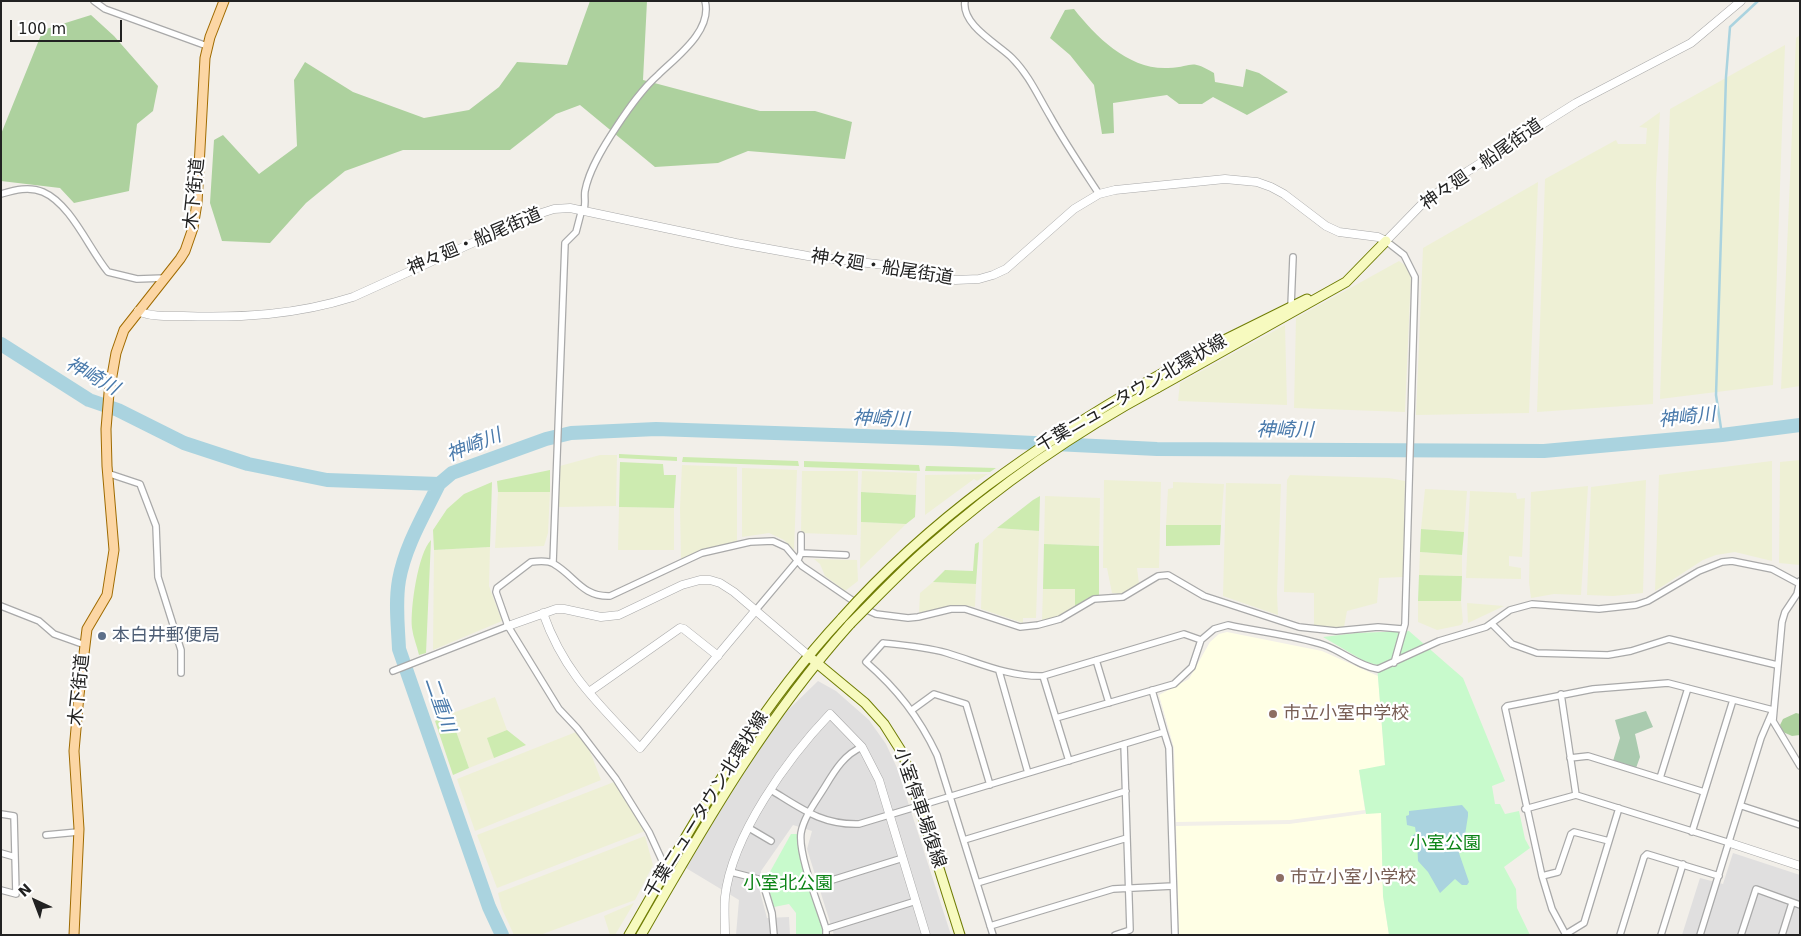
<!DOCTYPE html>
<meta charset="utf-8">
<style>
body{margin:0}
#map{position:relative;width:1801px;height:936px;overflow:hidden;background:#f2efe9;font-family:"DejaVu Sans",sans-serif}
canvas{display:block}
.frame{position:absolute;inset:0;border:2px solid #222;pointer-events:none}
.north{position:absolute;left:10px;top:876px;width:50px;height:50px;-webkit-text-stroke:4px #fff;paint-order:stroke;rotate:317deg;font-size:14px;font-weight:700;line-height:20px;text-align:center;color:#222}
.north::after{content:'';display:block;margin:auto;width:18px;height:22px;background:#222;clip-path:polygon(50% 0,100% 100%,50% 72%,0 100%)}
.scale{position:absolute;left:10px;top:20px;width:112px;height:22px;box-sizing:border-box;border:2px solid #222;border-top:0;padding-left:6px;font-size:15px;line-height:18px;white-space:nowrap;color:#222;-webkit-text-stroke:4px #fff;paint-order:stroke}
</style>
<div id="map">
<canvas width="1801" height="936"></canvas>
<div class="frame"></div>
<div class="north">N</div>
<div class="scale">100 m</div>
</div>
<script>
const context = document.querySelector('canvas').getContext('2d');
context.lineJoin = 'round';
function fillPath(path, color) { context.fillStyle = color; context.fill(path, 'evenodd'); }
function strokePath(path, color, width, dash) { context.strokeStyle = color; context.lineWidth = width; context.lineCap = dash ? 'butt' : 'round'; context.setLineDash(dash || []); context.stroke(path); }
function write(font, color, halo, rows, align = 'center') {
  context.font = font + ' "DejaVu Sans","Noto Sans JP",sans-serif'; context.lineWidth = 4.5; context.setLineDash([]); context.textBaseline = 'middle'; context.strokeStyle = halo; context.fillStyle = color; for (const [text, x, y, turn = 0] of rows) {
    context.save(); context.translate(x, y); context.rotate((+turn || 0) * Math.PI / 180); context.textAlign = isNaN(turn) ? turn : align; if (halo) context.strokeText(text, 0, 0); context.fillText(text, 0, 0); context.restore();
  }
}
const residential = new Path2D(`
 M818,681L836,691L869,720L886,744L897,768L951,935H834L807,849L812,831L793,825L761,871L760,892L767,918L789,917L790,935H736L739,900L681,865L733,781L784,714Z
 M1733,853L1800,875V935H1682L1700,878L1723,884Z`);
const education = new Path2D(`
 M1227,632L1322,651L1378,676L1385,766L1359,770L1365,810L1290,820L1176,822L1174,748L1159,695L1189,679L1210,642L1219,634Z
 M1377,812L1381,813L1383,896L1389,935H1179L1176,826L1289,824Z`);
const farmland = new Path2D(`
 M1800,35V386L1781,389L1796,38Z
 M1785,45L1773,385L1660,399L1670,109Z
 M1660,112L1656,183L1653,404L1537,412L1545,179L1616,140L1618,144H1646L1647,128L1639,127Z
 M1538,182L1529,413L1416,415L1423,248Z
 M1399,261L1409,268L1411,274L1405,412L1294,408L1296,318Z
 M1285,325L1287,405L1178,401L1180,383Z
 M600,455H617L616,506L558,507L560,466Z
 M1800,460V565L1779,563L1780,462Z
 M1772,461V561L1735,552L1716,555L1703,560L1655,591L1659,475Z
 M682,465L737,467V542L702,550L681,559L680,508Z
 M742,468L797,470L794,550L784,540L769,533L742,537Z
 M802,471H858L857,535L801,533Z
 M862,471L917,473L916,495L861,492Z
 M988,474L977,481L974,479L925,515V475Z
 M1290,475L1389,478L1405,481L1403,577L1379,578L1377,603L1347,611L1344,627L1335,629L1314,627V593L1284,592L1287,480Z
 M1104,480L1161,482L1159,568H1137L1139,584L1123,594L1112,593L1107,568H1103Z
 M1646,480L1643,593L1613,596L1587,595L1591,487Z
 M1173,482L1224,484L1221,525H1166L1168,489L1173,488Z
 M1226,483L1281,484L1277,594L1278,615L1223,596Z
 M1588,486L1581,595L1554,594L1531,598L1529,582L1531,492Z
 M1425,489L1467,491L1464,532L1421,529Z
 M1470,491L1516,493L1517,499L1525,498L1522,557L1509,556V566L1521,568V579L1466,578Z
 M498,492H550L548,533L544,546L495,548Z
 M1045,496L1100,498L1099,546L1044,544Z
 M619,507L674,508V550H618Z
 M861,522L906,524L860,569Z
 M997,528L1039,531L1036,618H1023V623L981,609L983,540Z
 M490,547L489,586L502,621L433,650L434,550Z
 M1420,552L1462,555V576L1419,575Z
 M814,559L857,560L858,581L845,591L825,576L820,564Z
 M933,582L976,584L975,607L964,605L919,613L920,593Z
 M1043,589H1075V607L1059,617L1042,620Z
 M1418,601H1461L1463,622L1461,625L1437,630L1418,622Z
 M1467,603L1504,606L1468,623Z
 M495,697L507,730L488,738L494,758L469,768L450,714Z
 M576,732L588,746L601,780L475,831L457,779Z
 M614,782L645,831L497,888L477,835Z
 M645,836L653,865L635,900L540,935H514L502,909L498,893Z
 M634,903L615,935H610L604,916Z`);
const grass = new Path2D(`
 M619,454L677,457V461L619,458Z
 M683,457L798,461L799,466L682,462Z
 M804,461L919,465L920,471L804,467Z
 M620,462L663,464L664,475H676L674,508L619,507Z
 M926,466H928L996,468L990,472L925,471Z
 M550,470V492H498L497,481Z
 M492,482L490,547L434,550L433,530L447,509L464,494Z
 M861,492L916,495L915,517L906,524L861,522Z
 M1040,496L1039,531L997,528L1033,500Z
 M1166,525H1221L1220,545L1166,546Z
 M1421,529L1464,532L1462,555L1420,552Z
 M431,540L426,653L419,655C417,646 413,637 412,628C410,609 418,553 431,540Z
 M979,542L976,584L933,582L945,570L973,571L975,544Z
 M1044,544L1099,546V595L1088,598L1075,607V589H1043Z
 M1419,575L1462,576L1461,601H1418Z
 M450,714L469,768L453,775L435,721Z
 M507,730L526,745L494,758L487,738Z`);
const forest = new Path2D(`
 M590,1H647L643,80L760,111H815L852,122L845,159L748,151L718,163L655,167L580,105L556,114L510,150H403L345,171L306,203L270,243L222,241L210,203L214,140L223,135L259,174L297,146L294,80L305,62L353,92L424,118L469,110L499,87L517,62L567,65Z
 M1074,9C1096,37 1129,70 1168,68C1194,67 1189,58 1214,73L1215,82L1243,87L1246,69L1259,73L1288,92L1247,115L1213,97L1202,104H1179L1167,95L1113,103L1114,133L1102,134L1094,85L1070,55L1050,38L1065,10Z
 M91,15L114,36L158,86L153,111L137,124L129,191L74,203L60,188L1,181V134L43,30Z
 M1796,713L1800,714V735L1792,736L1783,732L1780,725L1783,719Z`);
const cemetery = new Path2D(`
 M1646,711L1653,727L1635,734L1640,757L1636,768L1613,761L1620,738L1615,720Z`);
const park = new Path2D(`
 M1409,631L1463,678L1505,781L1492,786L1495,804H1500L1505,814L1519,811L1525,839L1530,848L1504,867L1516,889L1517,908L1530,935H1389L1383,896L1381,813L1366,814L1359,770L1385,765L1377,665L1364,661L1323,637L1356,633Z
 M791,834H798V843L825,935H796V913L789,904L774,907L766,879Z`);
const water = new Path2D(`
 M1462,805L1468,812V816L1464,841L1459,853L1469,882L1467,885H1462L1455,879L1440,893L1428,872L1418,861L1417,837H1411L1416,833L1415,827L1407,825L1406,816L1409,815V811Z`);
const stream = new Path2D(`
 M1722,435L1716,395L1726,77L1730,27L1758,1`);
const river = new Path2D(`
 M1,344L89,400L118,410L184,443L248,464L327,480L439,484L452,473L546,439L571,433L656,429L952,439L1157,449L1544,451L1722,435L1800,425
 M439,484C424,515 405,546 399,580C395,603 398,626 399,649L489,907L502,935`);
const minor = new Path2D(`
 M94,1L105,9L207,46
 M965,1C961,25 998,44 1012,58C1029,75 1038,96 1050,116C1065,143 1082,168 1099,194
 M1,194C15,190 29,186 43,192C71,204 89,249 108,272L137,279L165,278
 M584,209C586,203 584,197 585,191C589,169 605,144 617,126C629,108 642,89 658,75C675,58 713,31 705,1
 M1386,241L1404,255L1415,277L1405,624L1394,663
 M1291,306L1293,257
 M107,473L140,484L156,526L158,577L181,650V673
 M801,553L846,555
 M553,563L565,243L576,232L582,209
 M1800,581L1797,594L1785,612L1782,622L1773,721L1800,766
 M1,606L39,621L54,634L85,645
 M755,611L798,560L801,553V535
 M1492,624L1512,644L1537,653L1608,655L1631,651L1669,639L1777,665
 M1096,660L1109,703
 M393,671L508,626
 M999,671L1028,773
 M1043,676L1069,761
 M1561,694L1576,795
 M912,710L934,694L966,704L990,785
 M1056,718L1174,684L1192,667L1201,640L1214,629L1228,625C1259,632 1294,635 1324,645C1342,651 1358,666 1378,669L1439,641L1486,627L1510,610L1532,604L1599,609L1636,605L1648,601L1699,571L1722,562L1732,561L1772,569L1798,583
 M1164,732L1169,748L1175,935
 M1570,758L1588,756L1704,792
 M1660,778L1688,688
 M771,790C802,809 822,825 859,824L1164,732L1152,690
 M1742,806L1800,825
 M1525,809L1576,795L1730,843
 M1,814L14,816L16,894L1,890
 M749,828L771,841
 M1692,832L1733,700
 M46,835L78,832
 M964,840L1126,791
 M1,853L15,857
 M666,869L649,832L616,779L577,728L559,709L508,626L496,592L497,588L531,562C538,561 548,560 554,564C575,576 582,597 610,596L702,553L750,542L773,541L786,547L802,566L865,609L876,614L908,618L918,617L951,609H965L1020,627L1038,625L1060,619L1094,599L1123,597L1158,576L1168,575L1204,596L1299,627L1336,631L1378,627L1402,629
 M731,872L762,880L772,913L774,935
 M1542,876L1558,872L1571,834L1574,832L1609,841
 M977,883L1127,838
 M813,886L903,858
 M990,926L1113,889L1173,886
 M826,929L916,901
 M1566,934L1584,923L1619,808
 M826,935V929C819,906 798,855 801,833C804,816 817,800 826,785C835,770 845,754 862,747
 M993,935L937,755C919,717 897,689 866,662L883,643C904,645 926,647 947,653C980,663 1009,677 1043,676L1184,634L1201,640
 M1115,935L1130,930L1124,744
 M1566,935L1552,909L1542,876L1505,708L1507,706L1593,689L1668,683L1773,710L1761,738L1700,935
 M1620,935L1644,857L1647,854L1719,876
 M1661,935L1683,864
 M1741,935L1756,889L1800,905
 M1782,935L1792,903`);
const tertiary = new Path2D(`
 M138,311C151,317 168,316 183,316C241,318 296,315 353,297L532,216L554,209L570,208L736,243L808,256L910,268L955,280L979,279L993,275L1006,269L1074,209L1099,194L1115,190L1225,179L1257,182L1271,187L1284,194L1326,226L1339,232L1378,237L1386,241L1423,203L1468,171L1576,103L1691,43L1741,1
 M543,613C564,673 598,703 640,748L755,611
 M508,626L556,609H564L601,617L619,615L682,585L700,580H710L720,583L734,592L809,656
 M589,692L680,628L684,629L718,656
 M1730,843L1800,866
 M725,935C725,922 724,909 725,897C732,835 788,758 830,714L862,747L879,780L926,935`);
const secondary = new Path2D(`
 M1152,379L1202,351L1307,299
 M1157,388L1346,282L1386,241
 M812,659L865,703L884,724L903,754L960,935
 M629,935C693,824 754,712 842,618
 M641,935C705,824 764,720 850,624`);
const primary = new Path2D(`
 M74,935L79,829L74,751L79,695L87,629L107,595L114,550L107,466L106,429L109,393L116,353L124,330L180,259L185,251L193,228L197,203L205,58L210,37L224,1`);
const secondaryBridge = new Path2D(`
 M842,618C930,519 1038,444 1152,379
 M850,624C876,598 901,571 929,547C999,485 1075,432 1157,388`);
const markers = [
 [102,636,5,"#5c6f8a"],
 [1273,714,5,"#8d6e63"],
 [1280,878,5,"#8d6e63"]
];
const streetNames = [
 ["神々廻・船尾街道",1482,165,-35],
 ["木下街道",195,194,-84],
 ["神々廻・船尾街道",475,242,-23],
 ["神々廻・船尾街道",882,268,9],
 ["千葉ニュータウン北環状線",1132,394,-30],
 ["木下街道",80,690,-84],
 ["千葉ニュータウン北環状線",707,805,-58],
 ["小室停車場復線",919,808,71]
];
const serviceNames = [
 ["本白井郵便局",112,636]
];
const educationNames = [
 ["市立小室中学校",1283,714],
 ["市立小室小学校",1290,878]
];
const parkNames = [
 ["小室公園",1445,844],
 ["小室北公園",788,884]
];
const waterNames = [
 ["神崎川",92,377,29],
 ["神崎川",1687,418,-6],
 ["神崎川",881,420,2],
 ["神崎川",1285,431],
 ["神崎川",474,446,-22],
 ["二重川",439,705,71]
];
fillPath(residential, '#e0dfdf');
fillPath(education, '#ffffe5');
fillPath(farmland, '#eef0d5');
fillPath(grass, '#cdebb0');
fillPath(forest, '#add19e');
fillPath(cemetery, '#aacbaf');
fillPath(park, '#c8facc');
fillPath(water, '#aad3df');
strokePath(stream, '#aad3df', 2.5);
strokePath(river, '#aad3df', 14);
strokePath(minor, '#a9a9a9', 8);
strokePath(tertiary, '#a9a9a9', 9);
strokePath(secondary, '#707d05', 11);
strokePath(primary, '#a06b00', 11);
strokePath(minor, '#fff', 5.5);
strokePath(tertiary, '#fff', 8);
strokePath(secondary, '#f7fabf', 9);
strokePath(primary, '#fcd6a4', 9);
strokePath(secondaryBridge, '#707d05', 11, []);
strokePath(secondaryBridge, '#f7fabf', 9);
for (const [x, y, r, color] of markers) { const dot = new Path2D(); dot.arc(x, y, r, 0, 2 * Math.PI); context.fillStyle = color; context.fill(dot); strokePath(dot, '#fff', 2); }
write('18px', '#222', '#fff', streetNames);
write('18px', '#4e5e75', '#fff', serviceNames, 'left');
write('18px', '#785e54', '#fff', educationNames, 'left');
write('18px', '#0c8416', '#fff', parkNames);
write('italic 19px', '#4a7aab', '#fff', waterNames);
</script>
